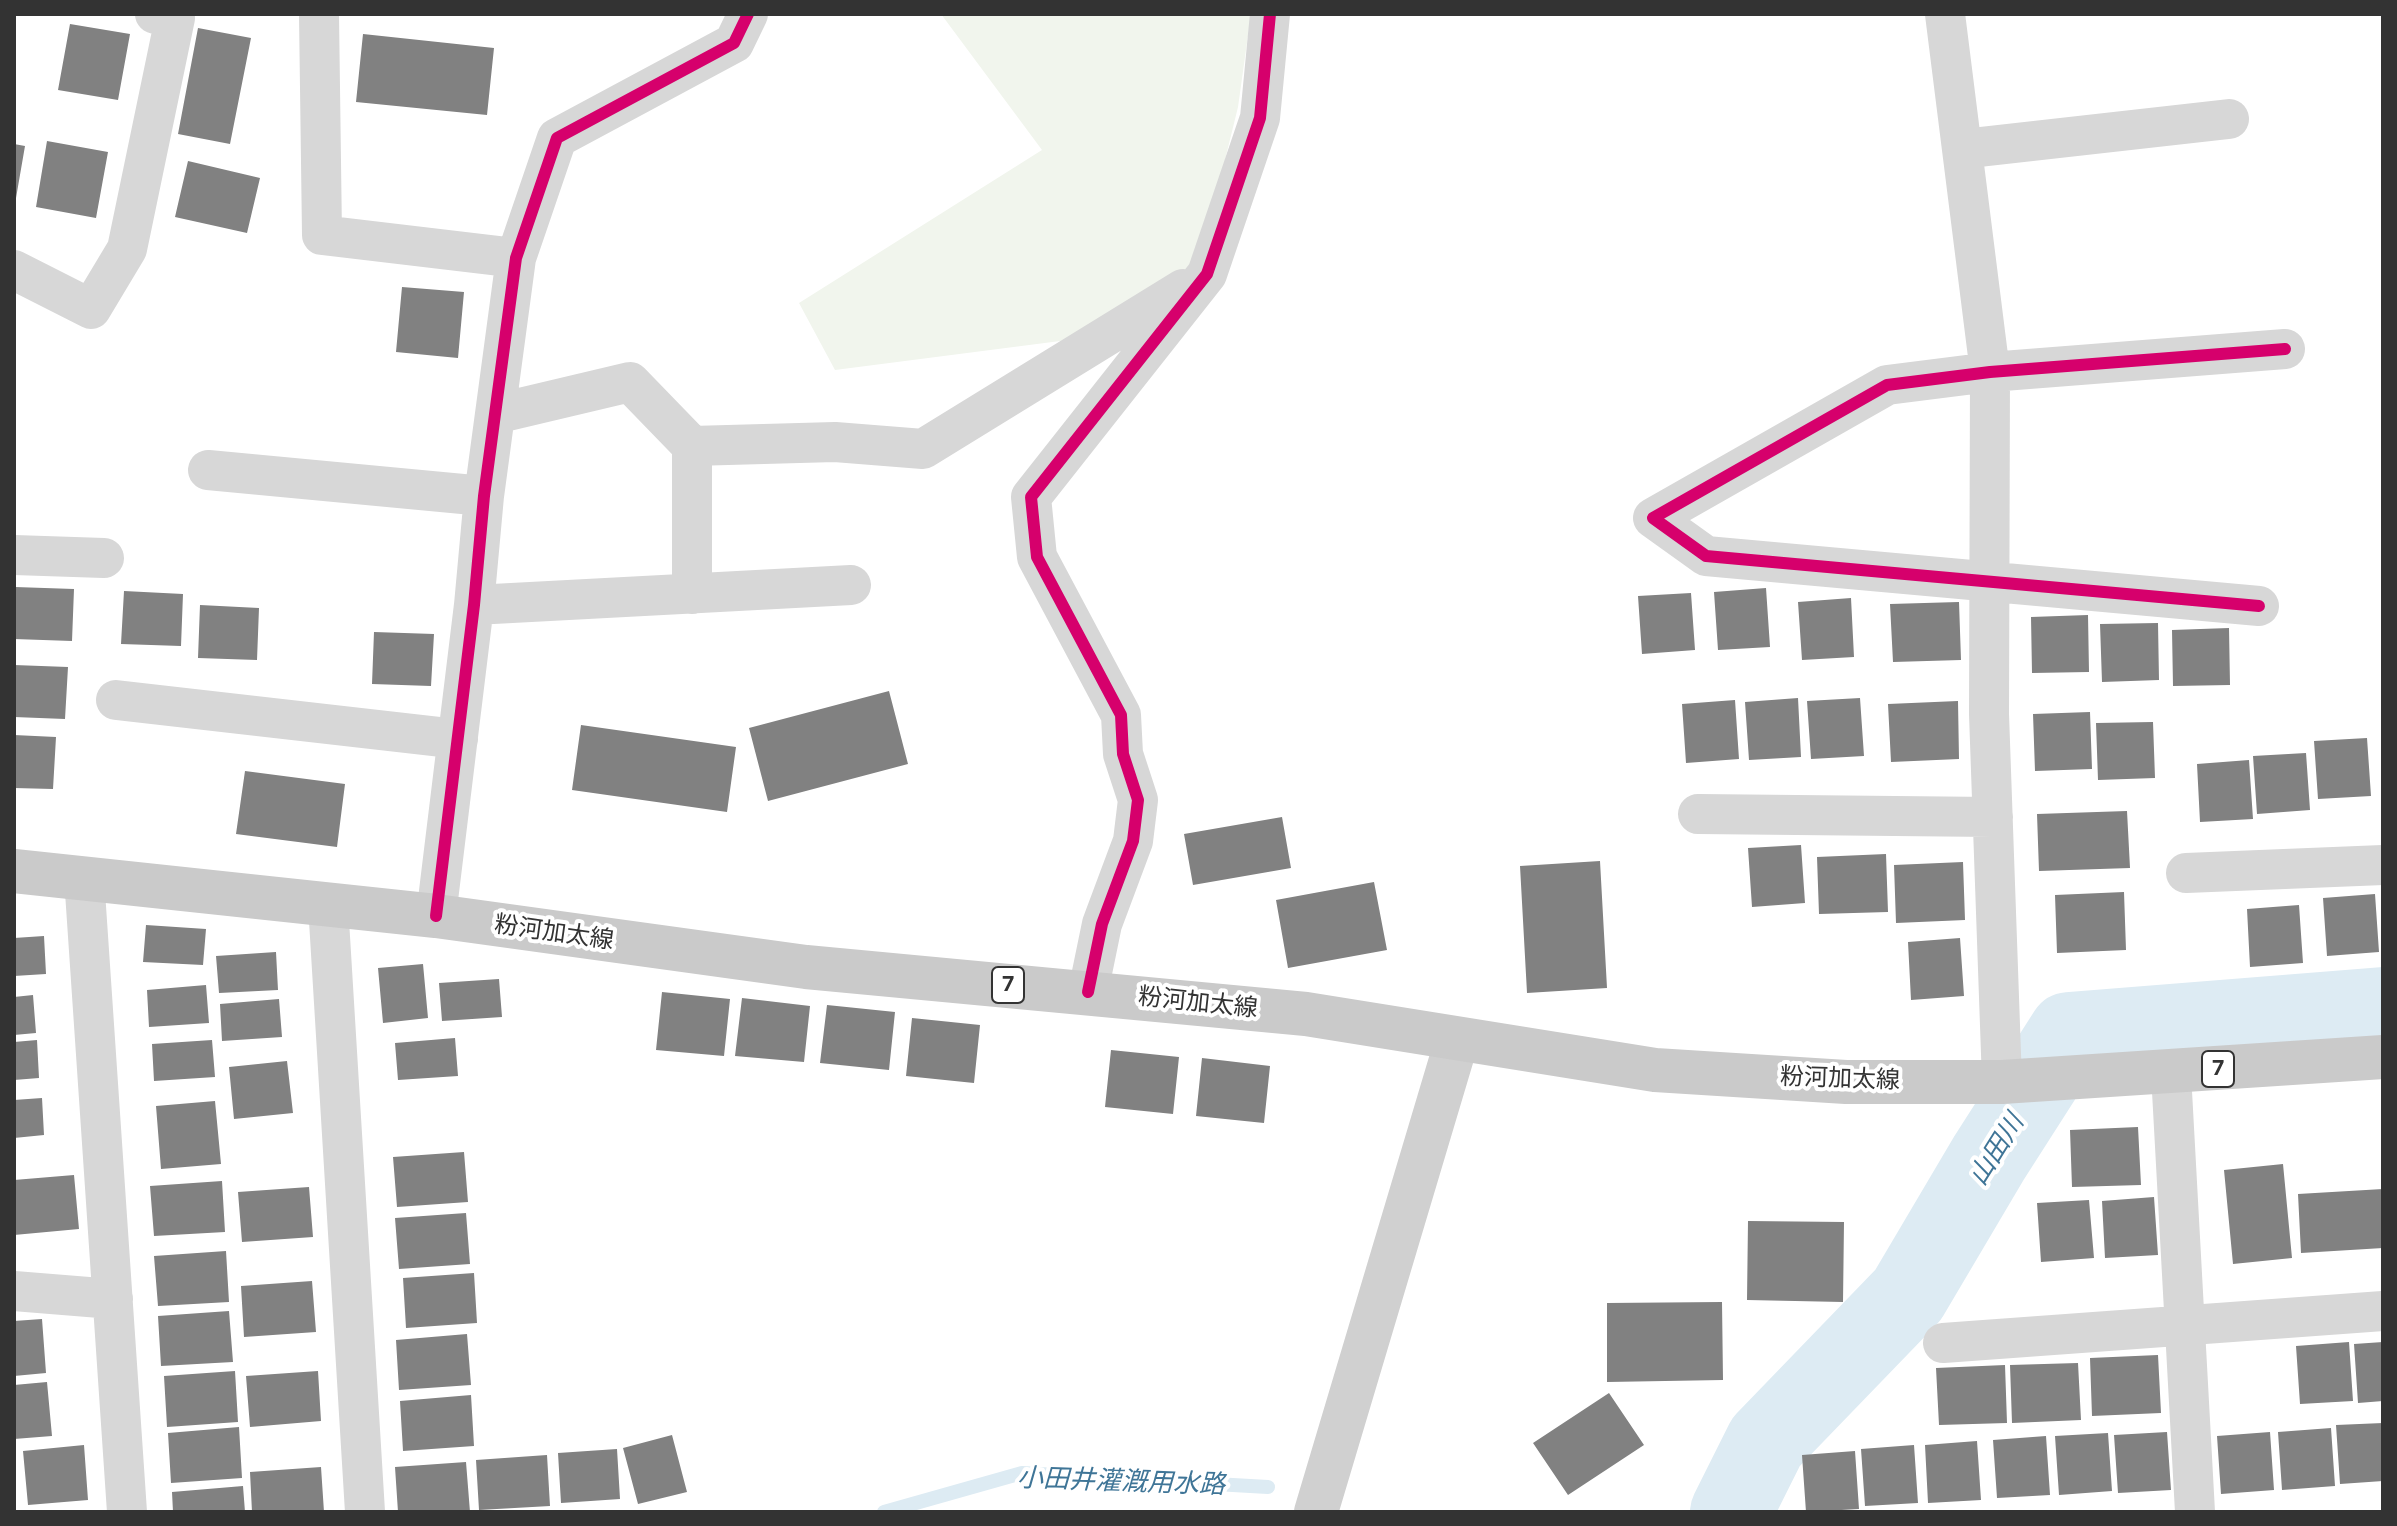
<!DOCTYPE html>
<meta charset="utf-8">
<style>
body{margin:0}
#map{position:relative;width:2397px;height:1526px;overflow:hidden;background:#fff;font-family:Figtree,sans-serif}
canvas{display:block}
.frame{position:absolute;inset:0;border:16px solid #333;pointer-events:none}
</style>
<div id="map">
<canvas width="2397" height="1526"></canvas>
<div class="frame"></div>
</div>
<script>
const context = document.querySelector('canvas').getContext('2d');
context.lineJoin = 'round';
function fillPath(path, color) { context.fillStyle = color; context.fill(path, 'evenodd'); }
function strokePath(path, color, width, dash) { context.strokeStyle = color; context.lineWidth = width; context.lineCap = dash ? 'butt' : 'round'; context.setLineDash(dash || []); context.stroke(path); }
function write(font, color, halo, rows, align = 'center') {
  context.font = font + ' Figtree,"Noto Sans JP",sans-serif'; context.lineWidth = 8; context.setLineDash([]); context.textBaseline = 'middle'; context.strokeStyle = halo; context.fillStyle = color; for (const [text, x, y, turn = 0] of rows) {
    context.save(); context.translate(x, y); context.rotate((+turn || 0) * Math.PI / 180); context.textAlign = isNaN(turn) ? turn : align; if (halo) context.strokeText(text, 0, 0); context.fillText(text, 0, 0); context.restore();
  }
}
const green = new Path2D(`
 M941,14H1251L1238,107L1209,225L1165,316L1099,336L835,370L799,303L1042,150Z`);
const stream = new Path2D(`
 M884,1512L1022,1473L1268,1487`);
const river = new Path2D(`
 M1731,1512L1766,1442L1908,1295L1989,1158L2069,1033L2383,1008`);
const building = new Path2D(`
 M70,24L130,34L118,100L58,90Z
 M198,28L251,38L230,144L178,134Z
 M363,34L494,48L487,115L356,102Z
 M47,141L108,152L96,218L36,207Z
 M14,144L25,146L16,198H14Z
 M188,161L260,178L247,233L175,217Z
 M402,287L464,292L458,358L396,352Z
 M15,587L74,589L72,641L14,639Z
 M1766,588L1770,647L1718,650L1714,592Z
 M124,591L183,594L181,646L121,644Z
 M1691,593L1695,650L1642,654L1638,596Z
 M1851,598L1854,657L1802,660L1798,602Z
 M1959,602L1961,660L1893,662L1890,604Z
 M200,605L259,608L257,660L198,658Z
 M2088,615L2089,672L2032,673L2031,617Z
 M2158,623L2159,680L2102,682L2100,624Z
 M2229,628L2230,685L2173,686L2172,630Z
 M374,632L434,634L431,686L372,684Z
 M14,665L68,667L65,719L14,717Z
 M889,691L908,764L768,801L749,728Z
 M1798,698L1801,757L1749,760L1745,702Z
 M1860,698L1864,756L1811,759L1807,701Z
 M1735,700L1739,759L1686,763L1682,704Z
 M1958,701L1959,759L1891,762L1888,704Z
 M2090,712L2092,769L2035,771L2033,714Z
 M2153,722L2155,778L2098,780L2096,723Z
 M581,725L736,747L727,812L572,790Z
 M14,735L56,737L53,789L14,788Z
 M2367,738L2371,796L2318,799L2314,741Z
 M2306,753L2310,810L2257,814L2253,756Z
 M2249,760L2253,819L2200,822L2197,764Z
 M245,771L345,784L337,847L236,834Z
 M2127,811L2130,868L2039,871L2037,814Z
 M1282,817L1291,868L1193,885L1184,834Z
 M1801,845L1805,903L1752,907L1748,848Z
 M1886,854L1888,912L1819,914L1817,857Z
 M1600,861L1607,988L1527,993L1520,866Z
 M1963,862L1965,920L1896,923L1894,865Z
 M1374,882L1387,950L1288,968L1276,900Z
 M2124,892L2126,950L2057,953L2055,895Z
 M2375,894L2379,952L2327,956L2323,898Z
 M2299,905L2303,963L2250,967L2247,909Z
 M146,925L206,929L203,965L143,962Z
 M44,936L46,974L14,976V938Z
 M1960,938L1964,996L1911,1000L1908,942Z
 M276,952L278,990L219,993L216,956Z
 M423,964L428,1018L383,1023L378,968Z
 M499,979L502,1017L442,1021L439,983Z
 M206,985L209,1023L149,1027L147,990Z
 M662,992L730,999L724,1056L656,1050Z
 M33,995L36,1033L14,1035V997Z
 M742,998L810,1006L804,1062L735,1056Z
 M279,999L282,1037L222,1041L220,1004Z
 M827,1005L895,1012L889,1070L820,1063Z
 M912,1018L980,1025L974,1083L906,1076Z
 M455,1038L458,1076L398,1080L395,1043Z
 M37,1040L39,1078L14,1080V1042Z
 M212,1040L215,1077L154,1081L152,1044Z
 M1111,1050L1179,1057L1173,1114L1105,1107Z
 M1202,1058L1270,1066L1264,1123L1196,1116Z
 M287,1061L293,1113L234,1119L229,1067Z
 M42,1098L44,1135L14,1138V1100Z
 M215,1101L221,1164L161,1169L156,1106Z
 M2138,1127L2141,1185L2072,1187L2070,1130Z
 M464,1152L468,1202L397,1207L393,1157Z
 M2283,1164L2292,1258L2233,1264L2224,1170Z
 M74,1175L79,1229L14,1235V1180Z
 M222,1181L225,1232L154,1236L150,1186Z
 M309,1187L313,1237L242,1242L238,1192Z
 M2383,1189V1248L2301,1253L2298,1194Z
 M2154,1197L2158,1255L2105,1258L2102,1201Z
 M2089,1200L2094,1258L2041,1262L2037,1203Z
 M466,1213L470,1264L399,1269L395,1218Z
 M1748,1221L1844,1222L1843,1302L1747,1300Z
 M226,1251L229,1302L158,1306L154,1256Z
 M474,1273L477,1323L406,1328L403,1278Z
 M312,1281L316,1332L244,1337L241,1286Z
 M1722,1302L1723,1380L1607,1382V1303Z
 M229,1311L233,1362L161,1366L158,1316Z
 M42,1319L46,1373L14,1376V1321Z
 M467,1334L471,1385L399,1390L396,1340Z
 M2349,1342L2353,1401L2300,1404L2296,1346Z
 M2383,1342V1401L2358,1403L2354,1344Z
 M2158,1355L2161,1413L2092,1416L2090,1358Z
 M2078,1363L2081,1420L2012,1423L2010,1365Z
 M2005,1365L2007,1423L1939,1425L1936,1368Z
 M235,1371L238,1422L167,1427L164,1376Z
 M318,1371L321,1421L250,1427L246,1376Z
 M47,1382L52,1436L14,1439V1385Z
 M1609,1393L1644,1445L1568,1495L1533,1443Z
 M471,1395L474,1446L403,1451L400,1401Z
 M2383,1423V1481L2340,1484L2336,1425Z
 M239,1427L242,1478L171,1483L168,1433Z
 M2331,1428L2335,1486L2282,1490L2278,1432Z
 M2167,1432L2171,1490L2118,1493L2114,1435Z
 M2270,1432L2274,1490L2221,1494L2217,1436Z
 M2108,1433L2112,1491L2059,1495L2055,1436Z
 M672,1435L687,1492L638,1504L623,1448Z
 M2046,1436L2050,1495L1997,1498L1993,1440Z
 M1977,1441L1981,1500L1928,1503L1925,1445Z
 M84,1445L88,1500L28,1505L23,1451Z
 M1914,1445L1918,1503L1865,1506L1861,1449Z
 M617,1449L620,1499L561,1503L558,1453Z
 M1855,1451L1859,1509L1806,1512L1802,1455Z
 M547,1455L550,1506L479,1510L476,1460Z
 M466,1462L470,1512H398L395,1467Z
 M321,1467L324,1512H252L250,1472Z
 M243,1486L245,1512H173L172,1492Z`);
const street = new Path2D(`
 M319,14L322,235L516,258
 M1945,14L1990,372L1989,714L2002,1082
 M1962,149L2229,119
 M14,270L91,309L127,249L175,18L155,14
 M495,414L630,382L692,446L835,442L923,449L1183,289
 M208,470L484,496
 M14,555L104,558
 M692,594V446
 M474,605L851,585
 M2259,606L1706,556L1653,518L1887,385L1990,372L2285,349
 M116,700L458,739
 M1698,814L1993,817
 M2186,873L2383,865
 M84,877L127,1512
 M328,904L365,1512
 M436,916L474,605L484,496L516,258L557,138L734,43L748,14
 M1088,992L1102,924L1133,841L1138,800L1123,754L1121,715L1037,557L1031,497L1207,274L1260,118L1270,14
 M2171,1073L2195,1512
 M14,1291L113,1299
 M1943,1343L2383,1311`);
const secondary = new Path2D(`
 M1316,1512L1457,1040`);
const primary = new Path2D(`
 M14,871L436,916L806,967L1306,1014L1655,1070L1846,1082H2002L2383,1057`);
const cycleway = new Path2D(`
 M2259,606L1706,556L1653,518L1887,385L1990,372L2285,349
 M436,916L474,605L484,496L516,258L557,138L734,43L748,14
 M1088,992L1102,924L1133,841L1138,800L1123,754L1121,715L1037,557L1031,497L1207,274L1260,118L1270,14`);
const shields = [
 [1008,985,32],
 [2218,1069,32]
];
const shieldNames = [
 ["7",1008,985],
 ["7",2218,1069]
];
const streetNames = [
 ["粉河加太線",554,933,8],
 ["粉河加太線",1198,1003,6],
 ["粉河加太線",1840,1079,2]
];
const waterNames = [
 ["山田川",1997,1150,-58],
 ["小田井灌漑用水路",1121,1482,2]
];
fillPath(green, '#f1f5ed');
strokePath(stream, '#ddebf3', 14);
strokePath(river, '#ddebf3', 82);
fillPath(building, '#818181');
strokePath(street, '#d7d7d7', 40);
strokePath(secondary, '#d0d0d0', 44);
strokePath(primary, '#cacaca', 44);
strokePath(cycleway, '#d6006c', 12);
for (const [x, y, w] of shields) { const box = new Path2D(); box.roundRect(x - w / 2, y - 18, w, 36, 6); context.fillStyle = '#fff'; context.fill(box); strokePath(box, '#333', 2); }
write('bold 22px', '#333', null, shieldNames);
write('24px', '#333', '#fff', streetNames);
write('italic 26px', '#3f7597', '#fff', waterNames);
</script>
